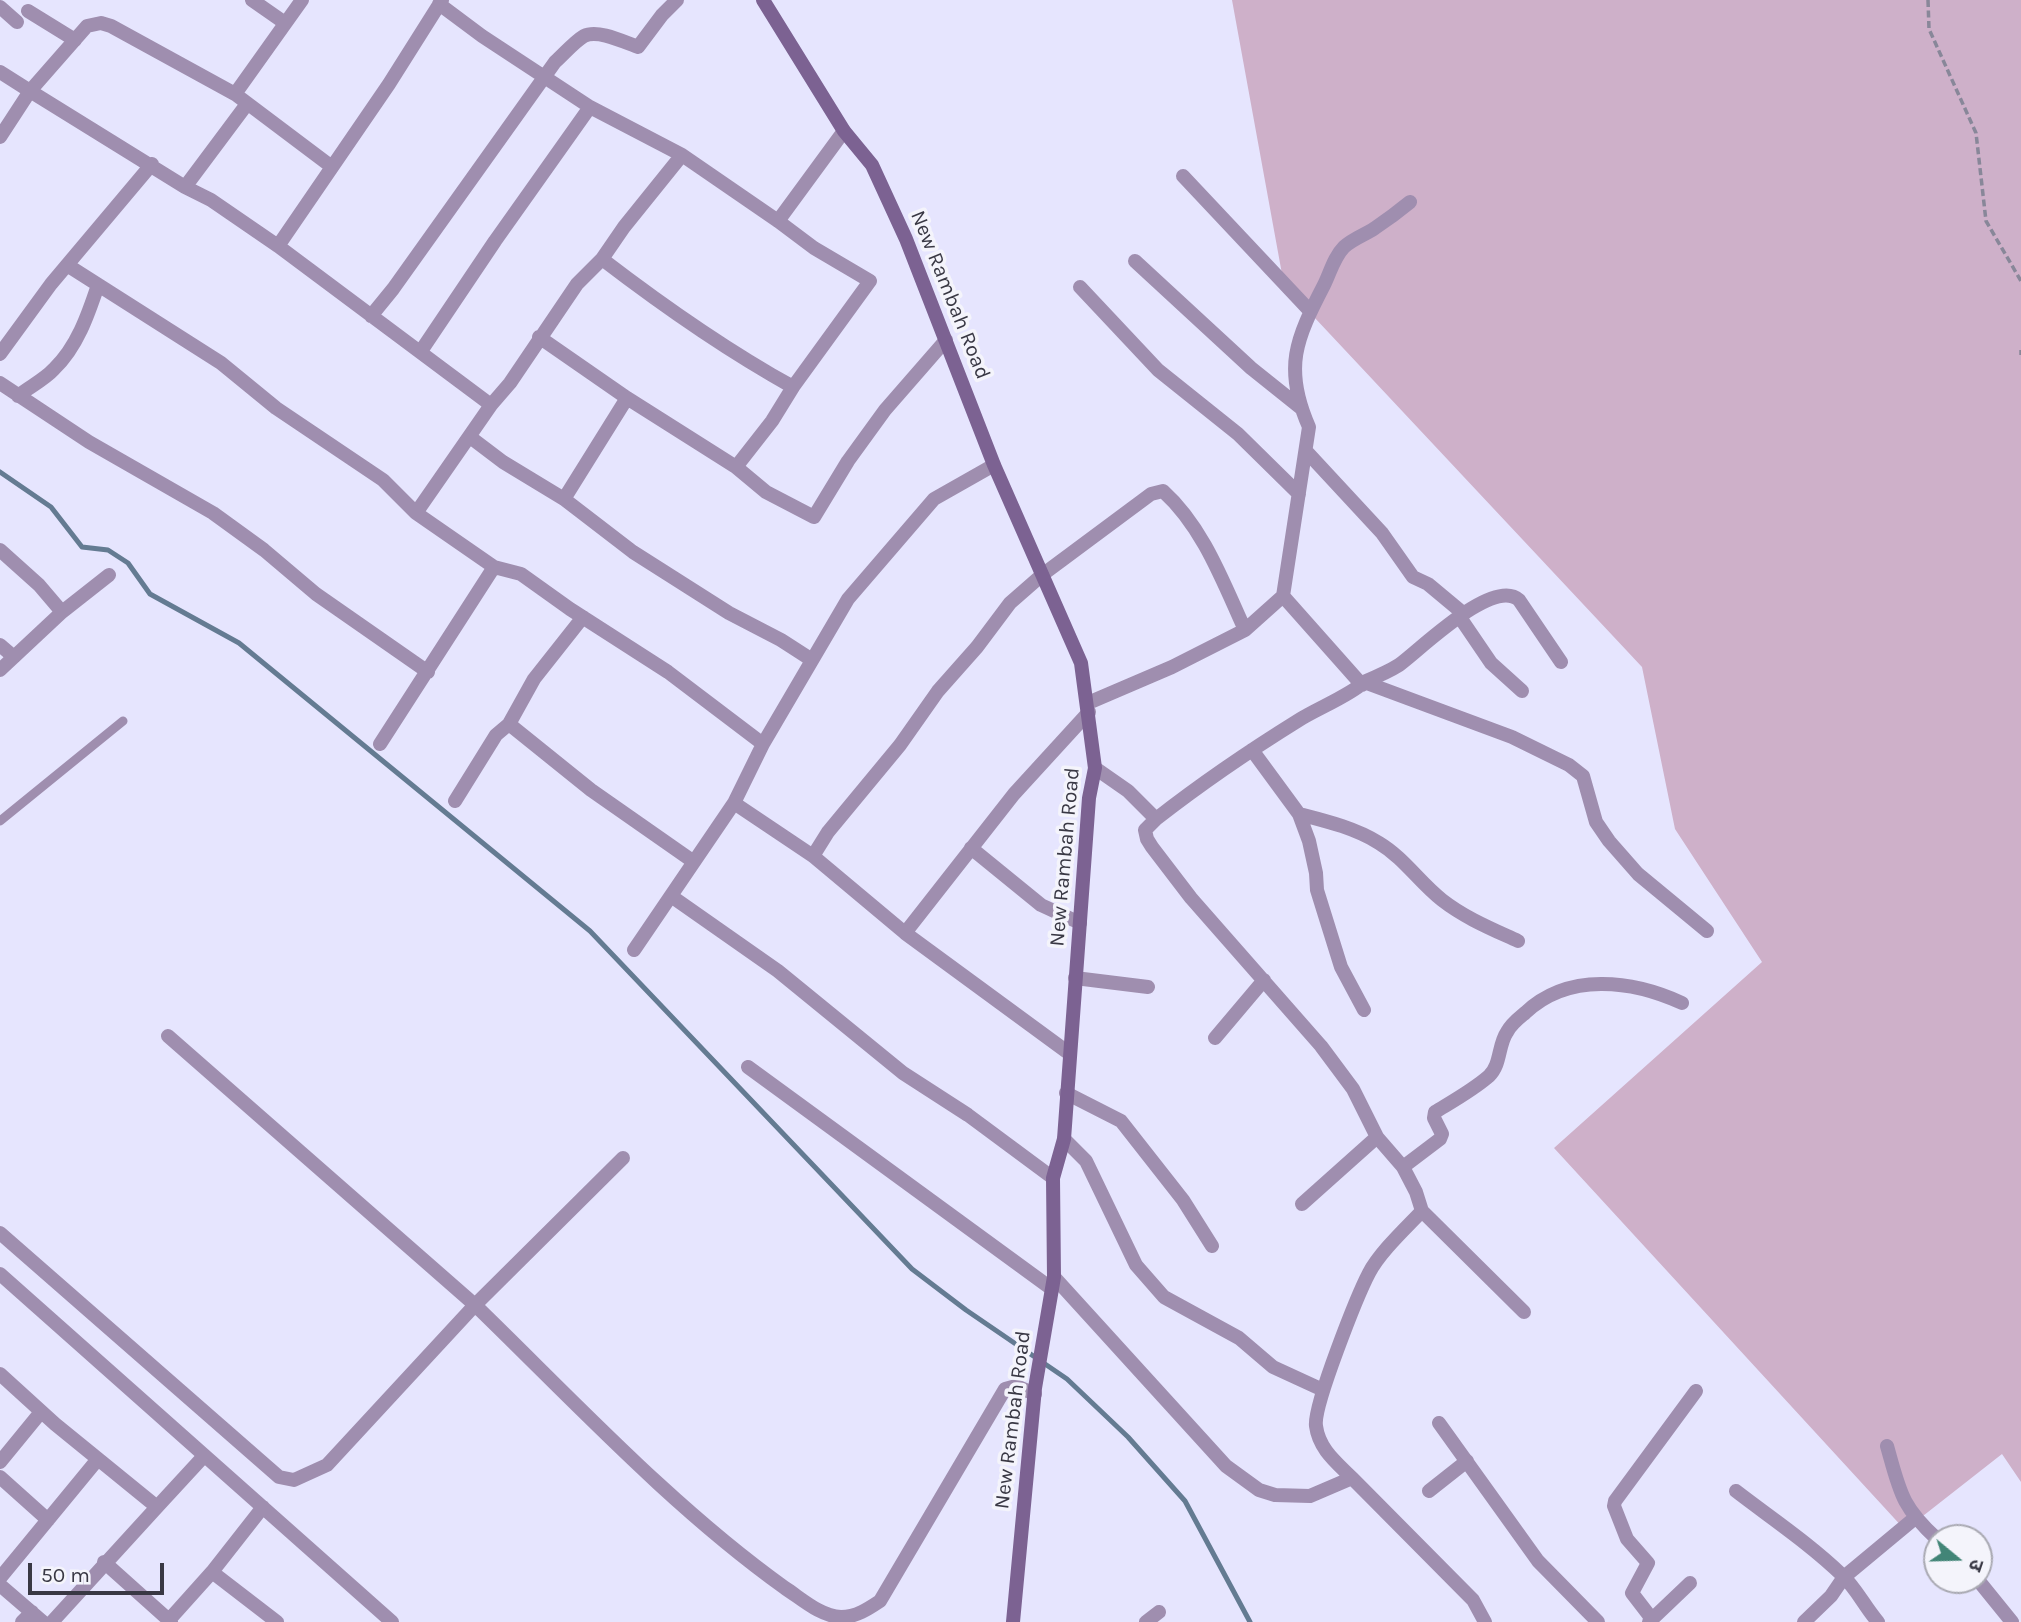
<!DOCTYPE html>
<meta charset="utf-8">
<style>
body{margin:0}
#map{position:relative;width:2021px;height:1622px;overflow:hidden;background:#e6e5fe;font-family:Karla,"Noto Sans Devanagari",sans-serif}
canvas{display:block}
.north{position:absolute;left:1923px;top:1524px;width:70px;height:70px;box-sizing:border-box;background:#f4f4fb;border:2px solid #a9a9b2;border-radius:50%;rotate:109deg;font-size:19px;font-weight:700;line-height:28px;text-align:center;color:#393844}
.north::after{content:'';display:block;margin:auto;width:24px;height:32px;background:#428577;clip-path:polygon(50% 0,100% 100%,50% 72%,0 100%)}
.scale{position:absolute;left:28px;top:1563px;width:136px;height:32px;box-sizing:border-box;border:4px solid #393844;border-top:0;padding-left:9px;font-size:21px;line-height:24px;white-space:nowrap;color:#393844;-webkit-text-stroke:5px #f4f4fb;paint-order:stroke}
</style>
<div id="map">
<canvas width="2021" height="1622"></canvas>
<div class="north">उ</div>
<div class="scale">50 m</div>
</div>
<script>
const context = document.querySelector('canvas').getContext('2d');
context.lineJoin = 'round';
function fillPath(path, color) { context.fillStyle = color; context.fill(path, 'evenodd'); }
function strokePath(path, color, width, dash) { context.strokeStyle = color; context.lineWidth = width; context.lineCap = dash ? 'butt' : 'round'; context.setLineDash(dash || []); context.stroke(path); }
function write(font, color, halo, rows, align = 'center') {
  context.font = font + ' Karla,sans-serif'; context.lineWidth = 7; context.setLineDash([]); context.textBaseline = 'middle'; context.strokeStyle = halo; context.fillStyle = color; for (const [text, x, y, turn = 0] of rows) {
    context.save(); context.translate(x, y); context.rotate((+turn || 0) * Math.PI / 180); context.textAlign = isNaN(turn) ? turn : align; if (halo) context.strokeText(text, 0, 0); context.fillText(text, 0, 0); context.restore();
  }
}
const green = new Path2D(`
 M1232,0H2021V1482L2002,1454L1905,1530L1554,1148L1762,962L1675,829L1642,667L1284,285Z`);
const stream = new Path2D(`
 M0,472L51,507L82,547L108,550L128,563L150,594L239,643L590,931L912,1269L966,1310L1067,1379L1128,1437L1185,1501L1250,1622`);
const path = new Path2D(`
 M1928,0L1929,29L1976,133L1986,221L2021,281
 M2021,350V355`);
const lane = new Path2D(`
 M0,821L123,721`);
const street = new Path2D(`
 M252,0L285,23
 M439,4L482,36L590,107
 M0,7L17,22
 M28,11L75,40
 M0,72L30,91L0,137
 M235,94L302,0
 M247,104L185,187L211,200L278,246L389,84L442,0
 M1183,176L1310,311
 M185,187L30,91L87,26L101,23L111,26L235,94L332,167
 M778,221L844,131
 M278,246L491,405L416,513L494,567L521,574L570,609L668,672L763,744
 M602,259C662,305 726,350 793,387
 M1135,261L1251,368L1301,408
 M67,265L221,363L276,408L383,480L416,513
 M1080,287L1158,370L1238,434L1299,494
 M371,316L393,289L555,62C564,54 574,42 584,36C598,29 624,42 638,47L662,15L677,0
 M539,337L627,398L736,467L766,492L814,517L848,461L885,410L946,340
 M421,351L495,241L590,107L682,155L778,221L814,248L870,281L793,387L772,421L736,467
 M0,354L51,284L152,164
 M0,383L89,442L213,513L264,550L316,594L428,672
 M18,396C29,387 44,380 54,369C77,347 88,315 98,285
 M491,405L510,383L577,284L602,259L624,227L682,155
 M470,437L503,462L564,499L633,552L729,613L781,640L812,660
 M1306,451L1382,533L1413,577L1428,584L1464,614
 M994,465L934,499L848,599L763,744L734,803L813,856L905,933L1070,1054
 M564,499L627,398
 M0,550L39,585L62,612
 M1283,596L1362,685
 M1459,616L1491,663L1522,691
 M0,645L14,657
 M0,670L62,612L109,575
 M1364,682C1376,677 1388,672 1399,665C1421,649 1493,577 1519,600L1561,662
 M1088,703L1172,667L1245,630L1283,596L1309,427C1283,368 1296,339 1324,285C1330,273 1334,257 1344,247C1354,238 1365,235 1375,228C1387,220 1399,211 1410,202
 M509,724L591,790L694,862
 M380,744L494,567
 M1252,750L1299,814L1309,841L1316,873L1317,890L1341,967L1364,1010
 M1095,768L1128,791L1156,819C1202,783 1249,751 1299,720C1316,709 1351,695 1364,682L1512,737L1569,765L1583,776L1596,822L1609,841L1638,874L1707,931
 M455,801L496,735L509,724L534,679L583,617
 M1299,814C1326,821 1355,828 1379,843C1404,858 1420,883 1442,900C1465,918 1492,929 1518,941
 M1156,819L1145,830L1147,839L1152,847L1191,898L1321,1046L1353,1089L1377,1137L1403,1167L1416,1192L1422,1211C1405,1229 1380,1252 1369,1273C1358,1294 1313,1406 1316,1426C1319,1449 1336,1462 1352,1478
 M971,848L1041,905L1080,923
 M813,856L828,832L900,745L938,691L977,647L1010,603L1042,575L1151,494L1163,491C1203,527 1223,582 1245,630
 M671,896L778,971L903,1073L968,1115L1053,1178
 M905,933L1014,794L1089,712
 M634,950L734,803
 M1075,978L1148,987
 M168,1036L475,1305L623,1158
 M1215,1038L1264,980
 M748,1067L1052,1289
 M1066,1093L1121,1121L1183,1200L1212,1246
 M1064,1139L1086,1161L1136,1265L1164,1297L1239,1338L1273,1367L1323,1390
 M1403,1167L1440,1139L1442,1134L1434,1118L1435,1112C1453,1101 1473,1090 1489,1076C1501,1065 1498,1045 1507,1032C1511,1024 1519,1018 1525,1013C1568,972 1632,980 1682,1003
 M1302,1204L1377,1137
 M1422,1211L1524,1312
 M0,1233L279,1477L294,1480L327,1465L475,1305C574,1401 673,1508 785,1588C802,1599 820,1616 841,1617C856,1617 868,1609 880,1601L1005,1389L1016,1386L1035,1394
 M0,1274L392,1622
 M1054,1277L1226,1466L1259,1490L1275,1495L1310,1496L1352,1478L1473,1600L1485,1622
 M0,1374L55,1424L157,1507L52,1622
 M1439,1423L1538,1561L1598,1622
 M1887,1446C1900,1492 1901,1506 1937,1539
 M0,1462L41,1412
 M0,1477L48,1520
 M1429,1491L1467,1461
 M1736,1491C1771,1518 1810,1544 1842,1575C1856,1588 1865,1607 1878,1622
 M157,1507L204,1456
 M104,1562L171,1622
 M212,1572L277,1622
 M0,1578L98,1459
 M1978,1580L2012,1622
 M0,1585L43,1622
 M1652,1619L1632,1593L1648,1563L1627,1539L1614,1506L1615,1501L1696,1391
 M169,1620L212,1572L263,1507
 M22,1622L32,1612
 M1146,1622L1159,1612
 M1649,1622L1690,1583
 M1804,1622L1831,1596L1844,1577L1915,1518`);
const secondary = new Path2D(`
 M763,0L844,131L872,165L906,239L994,465L1081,663L1095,768L1089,798L1064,1139L1053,1178L1054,1277L1035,1388L1013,1622`);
const streetNames = [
 ["New Rambah Road",950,295,68],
 ["New Rambah Road",1065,857,-85],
 ["New Rambah Road",1013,1420,-83]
];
fillPath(green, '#ceb0c9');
strokePath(stream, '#647b92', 5);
strokePath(path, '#888799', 3.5, [7, 3.5]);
strokePath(lane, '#9f8eaf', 9);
strokePath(street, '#9f8eaf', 14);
strokePath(secondary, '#7c6292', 14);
write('21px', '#393844', '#f4f4fb', streetNames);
</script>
